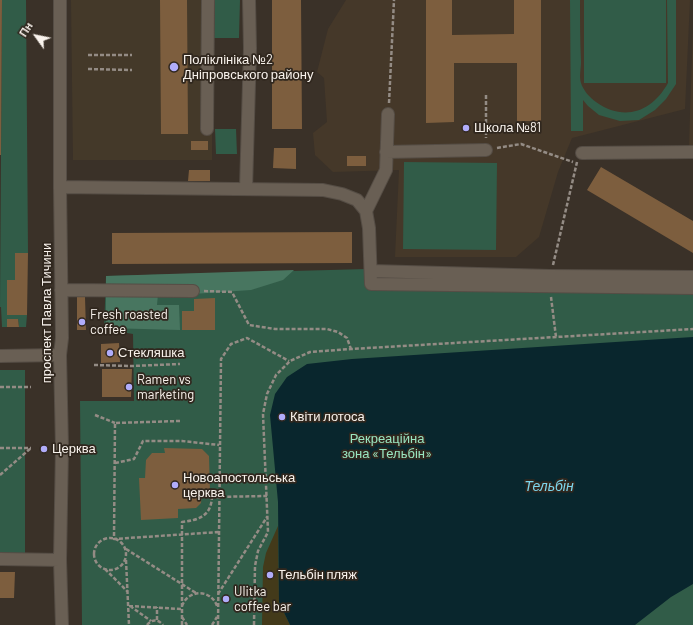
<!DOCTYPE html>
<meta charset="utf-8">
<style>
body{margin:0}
#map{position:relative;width:693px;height:625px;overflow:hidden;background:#3a3128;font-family:Barlow,sans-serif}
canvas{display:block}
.north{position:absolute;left:16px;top:16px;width:40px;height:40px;-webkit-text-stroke:3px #30271e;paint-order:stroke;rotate:303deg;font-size:11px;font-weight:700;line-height:16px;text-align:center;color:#f9f3ed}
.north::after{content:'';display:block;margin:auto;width:14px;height:18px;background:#f9f3ed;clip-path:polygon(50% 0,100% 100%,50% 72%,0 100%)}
</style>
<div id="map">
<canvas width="693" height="625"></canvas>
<div class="north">Пн</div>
</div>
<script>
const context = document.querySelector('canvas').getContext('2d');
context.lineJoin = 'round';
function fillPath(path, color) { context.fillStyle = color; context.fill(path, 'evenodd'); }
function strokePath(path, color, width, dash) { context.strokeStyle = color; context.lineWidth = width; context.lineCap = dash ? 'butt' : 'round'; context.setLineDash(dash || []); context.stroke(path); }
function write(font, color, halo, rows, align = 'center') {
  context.font = font + ' Barlow,sans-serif'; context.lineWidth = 3.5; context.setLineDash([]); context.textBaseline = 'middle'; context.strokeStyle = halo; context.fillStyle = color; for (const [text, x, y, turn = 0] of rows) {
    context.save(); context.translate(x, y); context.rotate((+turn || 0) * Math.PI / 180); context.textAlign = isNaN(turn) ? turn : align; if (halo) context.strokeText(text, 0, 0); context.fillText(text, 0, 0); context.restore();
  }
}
const built = new Path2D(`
 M346,0H690L685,109L572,138L558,172L539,237L516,257H395L399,170L333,172L315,155L313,133L327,122L324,78L317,72L328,29Z
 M693,27V145L689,146L690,113Z`);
const medical = new Path2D(`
 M71,0H213L212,160H73Z`);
const green = new Path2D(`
 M2,0H26L28,253L15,280H7V314L27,315L26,327H19L18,319H7V327H2L1,307H0Z
 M215,0H240L239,38H214Z
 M570,0H580C580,21 580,41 581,62C581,68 579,77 581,83C583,90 590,98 596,102C624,122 652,112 668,83L667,0H676V84L666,99L655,110L639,120L620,121L599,115L588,106L583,100V131H571Z
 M584,0H666V83H584Z
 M215,129H236L237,154H216Z
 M404,162L497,163L496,250L403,249Z
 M367,269L693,273V625H82L80,401H134L133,334L104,329L106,276Z
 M0,370H25V554H0Z`);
const forest = new Path2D(`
 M294,270L283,280L251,290L178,295L158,294L157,305H179L180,330L106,328V276Z`);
const sand = new Path2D(`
 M278,526L279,602L290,625H262L263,567L266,553Z`);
const water = new Path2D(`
 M693,337V584L671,597L635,625H290L279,602L278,502L270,415L275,394L287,377L307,364L352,359Z`);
const building = new Path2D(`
 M0,0H2L1,155H0Z
 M160,0H187L188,134H161Z
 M272,0H301L302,129H272Z
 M426,0H452V35L514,34V0H541V121H517V63H454V122L426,123Z
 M191,141H208V150H191Z
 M274,148H296V169L273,168Z
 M347,156H366V166H347Z
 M601,167L693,221V253L587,190Z
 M189,170H210V181H188Z
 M352,232V263L112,264V233Z
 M15,253H28L27,315H7V280H15Z
 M77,297H85L86,330H77Z
 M215,298V330H182V311H194V299Z
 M7,319H18L19,327H7Z
 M119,343L120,362L101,363V344Z
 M102,369H132L131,397H102Z
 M164,448L202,449L209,456L210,492H202L201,503L196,508L178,509V518L141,520L139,478H145L146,460L152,453H165Z
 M0,572H15L14,598H0Z`);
const path = new Path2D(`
 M88,55H132
 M88,69L132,70
 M486,95V138
 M389,103L394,0
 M497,148L521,144L573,162
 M553,265L577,162
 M204,291L232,292L249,325L275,329H327L338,332L347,338L351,349
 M551,297L556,337
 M94,365L131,366L180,364
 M0,387H31
 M95,415L115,423
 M180,421L115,423L114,539L219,532
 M0,448H31
 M115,463L134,459L143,441H182L219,445
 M0,475L31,448
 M94 554a16 16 0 1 1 32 0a16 16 0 1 1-32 0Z
 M126,549L196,593
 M126,560L129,625
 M105,569L128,592
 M218,594L267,517
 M129,606L181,609
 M130,606L151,621
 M182,606C188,589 211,589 217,606
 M182,617L187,625
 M157,620V607
 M147,625C152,619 158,619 163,625
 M182,625V522C199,520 211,516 212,497L267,496
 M212,625L217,617
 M218,625L221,359L231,344L247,338L289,361
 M254,625L255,566L258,551L268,532L263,414L267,394L276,375L290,361L310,352L351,349L693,329`);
const minor = new Path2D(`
 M60,0V187L62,338L60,355L62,448L60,560L62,625
 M207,129L208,0
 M386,152L486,150
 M582,153L693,152
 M60,187L323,190L342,194L357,200L366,211L369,228L371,284L693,288
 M246,189L250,48L249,0
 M366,211L386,170L388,114
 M371,271L550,276L693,277
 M61,290L193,291
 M0,356L60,355
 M0,559L60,560`);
const markers = [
 [174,67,5,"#b1adfa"],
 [466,128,4,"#b1adfa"],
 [82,322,4,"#b1adfa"],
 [110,353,4,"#b1adfa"],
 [129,387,4,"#b1adfa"],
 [282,417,4,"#b1adfa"],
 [44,449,4,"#b1adfa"],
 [175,485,4,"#b1adfa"],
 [270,575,4,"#b1adfa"],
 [226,599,4,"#b1adfa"]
];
const poiNames = [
 ["Поліклініка №2",183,60],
 ["Дніпровського району",183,75],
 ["Школа №81",474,128],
 ["Fresh roasted",90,315],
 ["coffee",90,330],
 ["Стекляшка",118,353],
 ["Ramen vs",137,380],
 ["marketing",137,395],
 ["Квіти лотоса",290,417],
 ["Церква",52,449],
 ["Новоапостольська",183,478],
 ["церква",183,493],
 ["Тельбін пляж",278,575],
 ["Ulitka",234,592],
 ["coffee bar",234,607]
];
const streetNames = [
 ["проспект Павла Тичини",47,313,-90]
];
const parkNames = [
 ["Рекреаційна",387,439],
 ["зона «Тельбін»",387,454]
];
const waterNames = [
 ["Тельбін",549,486]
];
fillPath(built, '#453829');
fillPath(medical, '#443929');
fillPath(green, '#315c48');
fillPath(forest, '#487660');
fillPath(sand, '#433a1a');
fillPath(water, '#09262d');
fillPath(building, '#7d5e3e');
strokePath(minor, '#554d45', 14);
strokePath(path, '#948c85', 2.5, [4, 2]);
strokePath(minor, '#695f54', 12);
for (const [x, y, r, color] of markers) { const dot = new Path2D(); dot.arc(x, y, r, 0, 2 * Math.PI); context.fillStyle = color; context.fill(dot); strokePath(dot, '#30271e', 1.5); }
write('13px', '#f9f3ed', '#30271e', poiNames, 'left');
write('13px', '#f9f3ed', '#30271e', streetNames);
write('13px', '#99e5c0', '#30271e', parkNames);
write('italic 14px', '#7cd5ec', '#30271e', waterNames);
</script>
